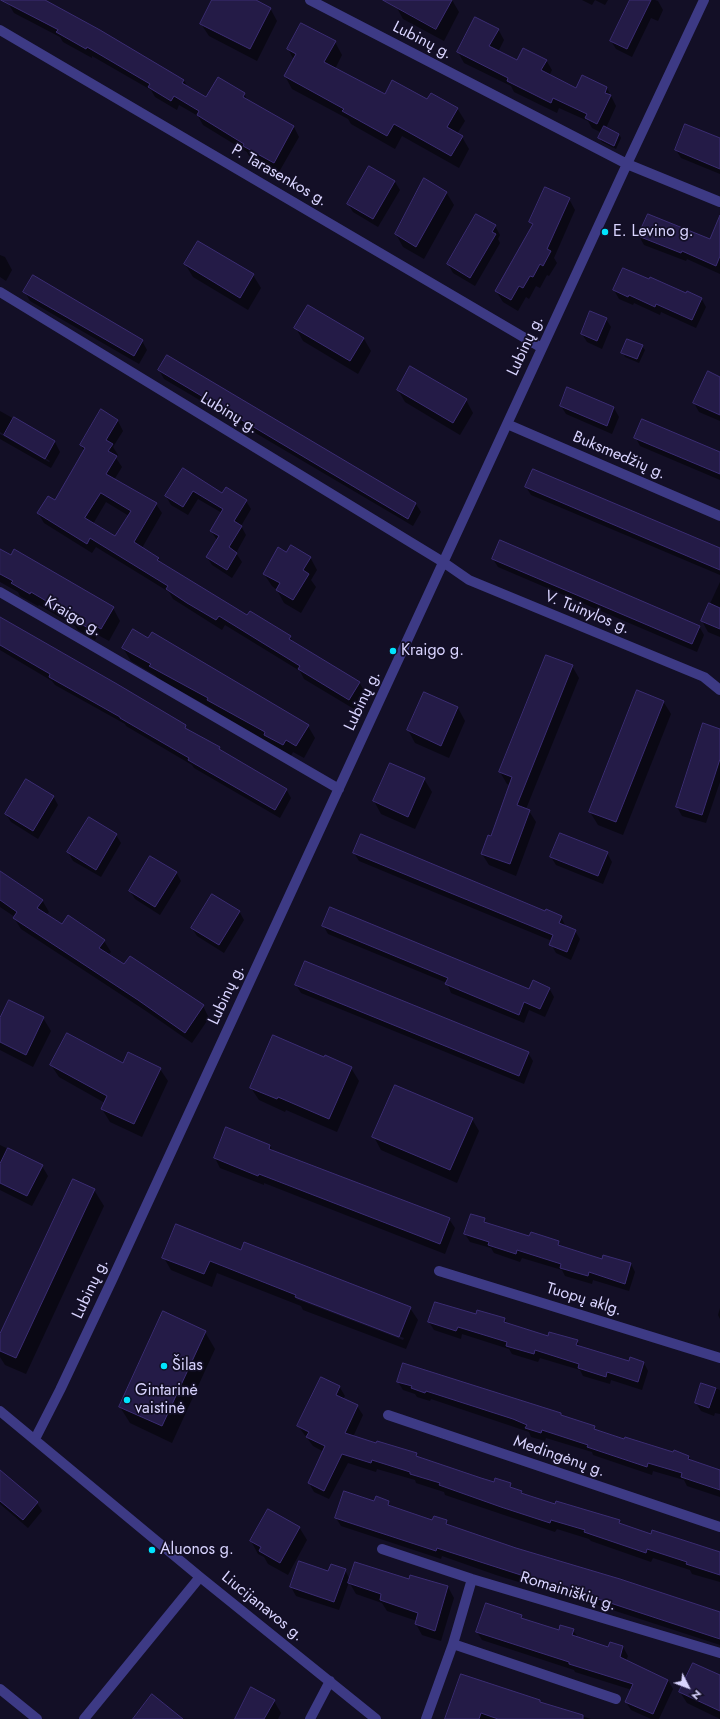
<!DOCTYPE html>
<meta charset="utf-8">
<style>
body{margin:0}
#map{position:relative;width:720px;height:1719px;overflow:hidden;background:#130f26;font-family:Jost,sans-serif}
canvas{display:block}
.north{position:absolute;left:668px;top:1667px;width:40px;height:40px;-webkit-text-stroke:3px #130f26;paint-order:stroke;rotate:132deg;font-size:11px;font-weight:700;line-height:16px;text-align:center;color:#d9d4ff}
.north::after{content:'';display:block;margin:auto;width:14px;height:18px;background:#d9d4ff;clip-path:polygon(50% 0,100% 100%,50% 72%,0 100%)}
</style>
<div id="map">
<canvas width="720" height="1719"></canvas>
<div class="north">N</div>
</div>
<script>
const context = document.querySelector('canvas').getContext('2d');
context.lineJoin = 'round';
function fillPath(path, color) { context.fillStyle = color; context.fill(path, 'evenodd'); }
function strokePath(path, color, width, dash) { context.strokeStyle = color; context.lineWidth = width; context.lineCap = dash ? 'butt' : 'round'; context.setLineDash(dash || []); context.stroke(path); }
function write(font, color, halo, rows, align = 'center') {
  context.font = font + ' Jost,sans-serif'; context.lineWidth = 3.5; context.setLineDash([]); context.textBaseline = 'middle'; context.strokeStyle = halo; context.fillStyle = color; for (const [text, x, y, turn = 0] of rows) {
    context.save(); context.translate(x, y); context.rotate((+turn || 0) * Math.PI / 180); context.textAlign = isNaN(turn) ? turn : align; if (halo) context.strokeText(text, 0, 0); context.fillText(text, 0, 0); context.restore();
  }
}
const shadow = new Path2D(`
 M10,0H43L184,80L188,88L207,99L244,94L249,102L294,127L299,137L279,172L249,156L247,152L203,125L198,116L179,105L177,110L155,97L151,90L92,56V58L63,42L60,37L14,13L8,3Z
 M213,0H254L270,8L277,21L257,61L209,36L201,24Z
 M399,0H452L459,12L444,41L403,19L396,6Z
 M582,0H595L592,5Z
 M595,0H608L605,5Z
 M631,0H655L658,1L663,10L658,21L651,18L632,57L616,49L611,41Z
 M498,29L504,40L498,52L518,62L546,60L552,70L549,76L577,89L582,77L607,88L616,106L606,128L619,134L621,138L616,149L602,142L599,138L602,133L592,128L588,121L559,108L557,113L514,92L511,86L464,63L458,52Z
 M335,42L342,55L335,69L385,95L428,101L457,108L465,121L457,134L462,137L469,149L459,168L402,136L395,149L351,124L348,119L292,89L285,76L294,60L288,49Z
 M720,139V174L681,158L676,150Z
 M370,167L395,182L400,190L378,227L353,212L348,204Z
 M446,192L454,205L424,259L403,247L396,234Z
 M569,199L575,210L554,258L557,263L549,276L547,275L540,288L536,286L529,299L526,297L518,311L503,302L496,291L533,226L530,222Z
 M677,225L710,240L720,242V274L687,259L686,261L644,245L639,236L676,227Z
 M495,226L500,235L498,239L500,243L475,286L453,273L448,264Z
 M0,255L5,257L12,270L6,281L0,277Z
 M185,264L253,275L261,288L248,310L193,277Z
 M614,290L686,294L701,298L706,307L696,328L661,312L660,315L634,303L633,305L619,299Z
 M25,292L142,341L147,350L139,364L30,301Z
 M606,319L611,327L602,349L587,342L582,334Z
 M296,328L364,339L371,351L358,374L303,341Z
 M642,346L645,350L639,363L625,357L623,353Z
 M159,370L416,504L421,512L413,526L164,379Z
 M720,378V421L699,412L694,403Z
 M568,389L614,408L619,417L612,434L566,414L561,406Z
 M398,390L466,400L473,413L460,435L405,402Z
 M0,411L55,442L60,452L51,468L0,439V434L49,462L50,461L0,432Z
 M101,411L118,421L123,431L113,447L118,455L116,458L122,467L114,480L156,504L162,513L142,548L158,558L161,564L248,616L290,637L293,642L359,682L365,692L354,709L304,679L300,671L225,625L222,630L173,599L169,592L96,547L92,553L44,523L38,513L55,501L84,451L81,445ZM106,502L129,516L115,538L93,524Z
 M636,438L720,454V480L640,446Z
 M183,470L223,494L246,501L251,509L241,526L246,535L236,553L242,562L232,578L212,565L207,557L217,540L211,531L222,513L198,499L188,515L171,505L166,496Z
 M526,487L720,549V575L531,495Z
 M0,550L113,608L120,621L109,641L98,635L95,640L78,630L75,626L39,605L38,606L20,596L18,592L0,582Z
 M287,554L310,557L317,570L311,580L316,587L301,613L284,603L277,590L272,586L264,574Z
 M493,559L699,626L704,635L697,652L498,567Z
 M720,582V637L708,632L702,621Z
 M0,618L185,726L188,731L219,748L221,752L286,789L291,798L280,818L194,768L192,765L126,726L125,724L55,685L52,681L0,650Z
 M123,648L308,726L315,738L304,758L293,752L290,758L215,713L213,709L158,679L155,675L131,661Z
 M572,666L579,678L526,809L529,811L536,822L516,876L489,865L482,854L492,837L511,785L507,784L500,772Z
 M424,693L458,708L465,721L449,758L415,743L408,730Z
 M663,701L671,714L623,835L598,825L590,812Z
 M720,730V782L706,823L682,816L677,807Z
 M424,779L432,792L415,829L381,814L374,801Z
 M53,796L58,805L38,839L11,822L6,814Z
 M116,835L121,843L101,877L73,861L68,852Z
 M354,853L561,917L566,927L575,931L580,939L571,960L556,953L551,944L552,941L359,861Z
 M607,853L612,862L603,884L556,865L551,857Z
 M0,872L42,900L49,912L46,915L62,925L104,941L111,952L108,955L124,966L203,1006L209,1018L192,1043L146,1011L21,929L14,918L15,917L0,907Z
 M176,872L181,881L160,915L135,899L130,891Z
 M239,911L244,920L224,953L197,936L192,928Z
 M323,925L529,991L549,988L554,997L545,1017L529,1010L524,1023L451,993L447,983L328,934Z
 M296,985L528,1053L533,1061L524,1084L301,993Z
 M43,1018L51,1031L33,1067L0,1050V1020Z
 M324,1059L351,1068L359,1081L337,1132L286,1110L285,1112L259,1100L251,1088Z
 M123,1064L160,1069L168,1081L142,1137L110,1122L102,1109L105,1103L59,1077L51,1065Z
 M472,1119L479,1131L457,1183L381,1150L374,1137Z
 M226,1129L270,1145L273,1152L449,1219L455,1228L445,1254L264,1183V1185L220,1168L215,1158Z
 M0,1145L42,1166L48,1176L32,1206L0,1190Z
 M94,1190L104,1206L26,1374L5,1365L0,1357V1337Z
 M484,1219L487,1224L530,1237L558,1242L561,1247L603,1260L631,1264L635,1272L629,1291L593,1280L592,1284L565,1276L562,1270L522,1258L520,1262L494,1253L491,1248L470,1242L465,1234Z
 M242,1251L410,1308L418,1320L406,1349L303,1310L301,1306L217,1273L212,1287L171,1270L164,1258ZM296,1297L404,1338L403,1340L296,1299Z
 M720,1308V1319L718,1315Z
 M476,1315L505,1319L507,1324L549,1337L577,1341L580,1347L630,1362L644,1363L648,1371L642,1390L611,1380L610,1384L583,1376L580,1370L540,1358L538,1362L512,1354L509,1349L462,1334L461,1339L434,1330L429,1322Z
 M205,1332L215,1349L172,1443L130,1423L120,1407Z
 M398,1382L561,1414L563,1417L594,1427L597,1431L674,1454L689,1456L692,1462L720,1471V1497L687,1486L684,1480L653,1471L652,1475L593,1455L592,1452L546,1438L545,1441L531,1437L529,1432L431,1399L430,1401L417,1397L415,1394L403,1390Z
 M702,1384L720,1390V1414L715,1413L714,1416L701,1411L696,1403Z
 M339,1386L345,1396L343,1399L357,1406L363,1415L353,1437L416,1454L419,1458L495,1483L510,1484L513,1489L521,1491L523,1494L556,1505L619,1521L622,1525L651,1535L720,1553V1582L692,1574L690,1570L653,1558L651,1562L591,1541L589,1539L557,1529L555,1532L507,1516L445,1495L444,1492L416,1483L415,1480L377,1469L376,1472L348,1463L329,1499L314,1492L309,1483L324,1452L313,1446L298,1426Z
 M0,1472L37,1503L42,1511L28,1528L0,1504Z
 M375,1502H388L392,1508L433,1521H446L449,1526L515,1549L720,1613V1645L594,1604L593,1605L496,1575L442,1556L441,1559L341,1526L336,1518Z
 M299,1527L307,1540L288,1575L268,1564L264,1557L258,1554L251,1541Z
 M345,1570L350,1580H410L411,1576L448,1587L454,1598L441,1641L422,1635L416,1624L417,1621L387,1611L382,1603L356,1594L349,1582L339,1610L296,1596L291,1587Z
 M521,1616L524,1620L559,1631L573,1630L578,1638L609,1648L623,1647L628,1656L626,1661L668,1680L673,1689L659,1719H651L631,1710L626,1702L632,1690L575,1672L574,1670L482,1640L477,1632Z
 M720,1676V1719L687,1703L680,1692Z
 M274,1701L281,1713L278,1719H236Z
 M541,1704L591,1719H448L447,1717Z`);
const building = new Path2D(`
 M1,0H45L100,30L184,80L182,83L206,97L218,77L245,93L243,97L294,126L274,163L243,146L244,144L197,115L199,111L174,96L171,101L148,87L150,84L87,47L86,49L56,32L58,30Z
 M212,0H256L271,8L250,49L200,24Z
 M383,0H452L436,29Z
 M630,0H651L627,49L610,41Z
 M475,17L499,29L489,46L517,60L523,48L547,60L541,70L576,88L582,75L607,87L605,93L611,95L597,124L585,118L587,114L553,98L551,103L507,81L508,78L457,52Z
 M301,23L336,41L324,62L385,94L392,80L427,99L431,93L458,108L447,127L463,136L451,156L394,124L387,136L342,111L344,109L284,76L296,54L287,49Z
 M685,124L720,138V169L675,150Z
 M604,126L619,134L614,146L598,138Z
 M369,166L395,181L373,219L347,204Z
 M424,178L447,192L416,247L395,234Z
 M545,187L570,198L547,249L551,251L543,266L540,264L533,277L530,276L523,288L519,286L511,300L495,291L533,224L529,222Z
 M476,214L496,225L492,232L496,234L470,278L447,264Z
 M648,214L710,239L720,215V256L716,266L682,251L681,253L638,236Z
 M198,241L254,274L240,298L184,264Z
 M623,268L649,279L650,277L686,293L687,291L702,298L692,320L656,304L655,307L629,295L628,297L613,290Z
 M33,275L143,340L134,356L23,292Z
 M308,305L364,338L350,361L294,328Z
 M590,311L607,318L597,341L581,334Z
 M627,339L643,345L637,359L621,353Z
 M167,355L416,503L408,519L158,370Z
 M410,366L467,399L453,423L397,390Z
 M708,371L720,377V415L693,403Z
 M567,387L614,407L607,426L560,406Z
 M101,409L118,420L106,440L113,444L108,451L117,456L106,474L157,503L134,542L159,558L157,560L247,615L250,611L291,636L289,639L360,682L349,700L298,669L300,666L219,616L216,620L187,603L166,589L168,586L90,538L87,544L37,513L48,496L55,500L85,448L80,445ZM101,493L131,511L115,536L85,518Z
 M14,417L55,441L45,459L4,435Z
 M642,419L720,452V474L634,438Z
 M183,468L222,493L226,487L247,500L234,521L242,526L229,547L237,553L227,570L206,557L219,536L210,531L223,509L193,491L183,507L165,496Z
 M533,469L720,548V570L525,487Z
 M500,540L700,626L692,644L492,559Z
 M291,545L311,557L303,570L309,574L293,600L276,590L280,583L263,574L278,547L286,552Z
 M0,549L11,555L14,549L114,607L101,629L91,623L88,628L69,617L70,615L31,592L30,594L11,583L13,581L0,574Z
 M709,603L720,608V629L701,621Z
 M0,617L117,684L186,725L185,728L220,747L219,749L287,789L275,810L188,760L189,758L120,718V717L49,677L50,674L0,645Z
 M133,629L148,638L152,632L309,725L296,746L286,740L283,745L264,735L265,732L207,700L208,698L149,666L151,664L122,648Z
 M546,655L573,665L517,805L530,810L510,864L481,854L488,835L491,836L512,777L499,772Z
 M637,690L664,701L616,822L589,812Z
 M424,692L458,707L441,746L407,730Z
 M703,723L720,729V759L702,815L676,807Z
 M390,763L425,778L408,817L373,801Z
 M26,779L54,796L33,831L5,814Z
 M89,817L117,834L96,870L67,852Z
 M560,833L608,852L598,876L550,857Z
 M361,834L545,911L546,909L562,916L559,923L576,930L567,952L549,945L553,935L353,853Z
 M150,856L177,872L155,907L129,891Z
 M0,871L43,900L37,908L62,924L68,915L105,940L99,948L124,964L130,956L204,1005L185,1033L138,1000L13,918L17,912L0,900Z
 M212,894L240,911L219,945L191,928Z
 M330,907L529,989L533,980L550,988L540,1009L524,1002L519,1015L445,984L448,978L322,926Z
 M305,961L529,1052L519,1076L295,985Z
 M9,1000L44,1017L26,1055L0,1042V1018Z
 M67,1033L123,1063L128,1052L161,1068L134,1124L101,1109L107,1096L50,1065Z
 M273,1035L324,1057L325,1055L352,1067L329,1119L278,1097L277,1099L250,1088Z
 M395,1085L473,1118L450,1170L372,1137Z
 M226,1127L270,1145L269,1149L450,1218L440,1244L259,1174L258,1176L214,1158Z
 M8,1148L43,1165L27,1196L0,1183V1164Z
 M73,1179L95,1189L16,1358L0,1351V1334Z
 M471,1214L485,1218L484,1222L529,1236L531,1232L559,1241L558,1245L602,1259L603,1255L631,1263L625,1284L589,1272L588,1276L560,1268L561,1264L517,1250L516,1254L488,1245L489,1242L464,1234Z
 M176,1224L241,1250L244,1242L411,1307L399,1337L295,1297L296,1295L210,1261L204,1274L162,1258Z
 M435,1302L476,1314L477,1310L505,1318L504,1322L548,1336L549,1332L578,1340L576,1345L629,1361L630,1357L644,1362L638,1382L607,1372L606,1377L578,1368L579,1364L535,1350L534,1354L506,1346L507,1342L458,1327L456,1331L428,1322Z
 M163,1311L206,1331L162,1426L119,1407Z
 M403,1363L561,1413V1415L595,1426L594,1429L624,1439L625,1437L673,1452L674,1450L689,1456L688,1459L720,1470V1490L681,1477L682,1473L648,1463L647,1467L587,1447L588,1445L542,1430L541,1433L525,1428L527,1425L513,1419L426,1391L425,1393L411,1388L412,1386L397,1382Z
 M321,1377L340,1386L336,1395L358,1405L345,1433L376,1443L377,1441L417,1453L416,1456L481,1478L494,1482L495,1478L511,1483L510,1487L522,1491L521,1493L555,1504L556,1501L620,1520L619,1523L651,1534L652,1530L720,1552V1575L686,1564L687,1562L647,1549L646,1553L584,1532L585,1530L551,1520L550,1523L501,1507L439,1485L440,1483L410,1474V1472L372,1460L371,1463L342,1454L324,1491L308,1483L325,1446L306,1437L309,1432L297,1426Z
 M701,1383L716,1388L709,1408L695,1403Z
 M0,1470L38,1502L23,1520L0,1501Z
 M344,1491L374,1501L376,1496L389,1501L388,1505L432,1520L434,1516L447,1520L446,1524L516,1548L620,1579L720,1612V1639L589,1596V1597L437,1548L436,1551L335,1518Z
 M268,1509L300,1527L280,1563L259,1551L261,1547L250,1541Z
 M299,1561L328,1571L331,1564L346,1569L334,1602L290,1587Z
 M355,1562L409,1579L410,1575L448,1586L435,1631L415,1624L418,1613L380,1600L381,1594L348,1583Z
 M486,1603L522,1615L521,1618L559,1630L560,1625L574,1629L572,1635L608,1647L610,1642L623,1646L620,1657L668,1680L653,1714L625,1702L633,1684L569,1664V1662L476,1632Z
 M693,1663L720,1675V1711L679,1692Z
 M461,1674L540,1700V1702L583,1715V1719H498L481,1713L479,1719H445Z
 M251,1687L275,1700L264,1719H235Z
 M152,1694L183,1719H133Z`);
const street = new Path2D(`
 M310,0L627,164L720,202
 M0,30L542,348
 M0,292L443,562L469,580L704,677L720,690
 M507,424L720,516
 M0,592L339,789
 M439,1271L720,1358
 M0,1411L200,1577L376,1719
 M388,1415L720,1527
 M35,1439L60,1390L112,1280L627,164L704,0
 M382,1549L472,1579L720,1653
 M453,1644L472,1579
 M0,1689L37,1719
 M84,1719L200,1577
 M310,1719L330,1681
 M426,1719L453,1644L616,1699`);
const markers = [
 [605,232,4,"#00e5ff"],
 [393,651,4,"#00e5ff"],
 [164,1366,4,"#00e5ff"],
 [127,1400,4,"#00e5ff"],
 [152,1550,4,"#00e5ff"]
];
const streetNames = [
 ["Lubinų g.",422,41,27],
 ["P. Tarasenkos g.",279,176,30],
 ["Lubinų g.",526,346,-65],
 ["Lubinų g.",229,414,31],
 ["Buksmedžių g.",619,456,23],
 ["V. Tuinylos g.",587,613,22],
 ["Kraigo g.",73,617,30],
 ["Lubinų g.",363,701,-65],
 ["Lubinų g.",227,995,-65],
 ["Lubinų g.",91,1289,-65],
 ["Tuopų aklg.",584,1300,17],
 ["Medingėnų g.",559,1457,19],
 ["Romainiškių g.",568,1592,17],
 ["Liucijanavos g.",262,1607,39]
];
const poiNames = [
 ["E. Levino g.",613,232],
 ["Kraigo g.",401,651],
 ["Šilas",172,1366],
 ["Gintarinė",135,1391],
 ["vaistinė",135,1409],
 ["Aluonos g.",160,1550]
];
fillPath(shadow, '#0007');
fillPath(building, '#241b47');
strokePath(building, '#3b2d73', 1);
strokePath(street, '#3d3a85', 10);
for (const [x, y, r, color] of markers) { const dot = new Path2D(); dot.arc(x, y, r, 0, 2 * Math.PI); context.fillStyle = color; context.fill(dot); strokePath(dot, '#130f26', 1.5); }
write('16px', '#d9d4ff', '#130f26', streetNames);
write('16px', '#d9d4ff', '#130f26', poiNames, 'left');
</script>
